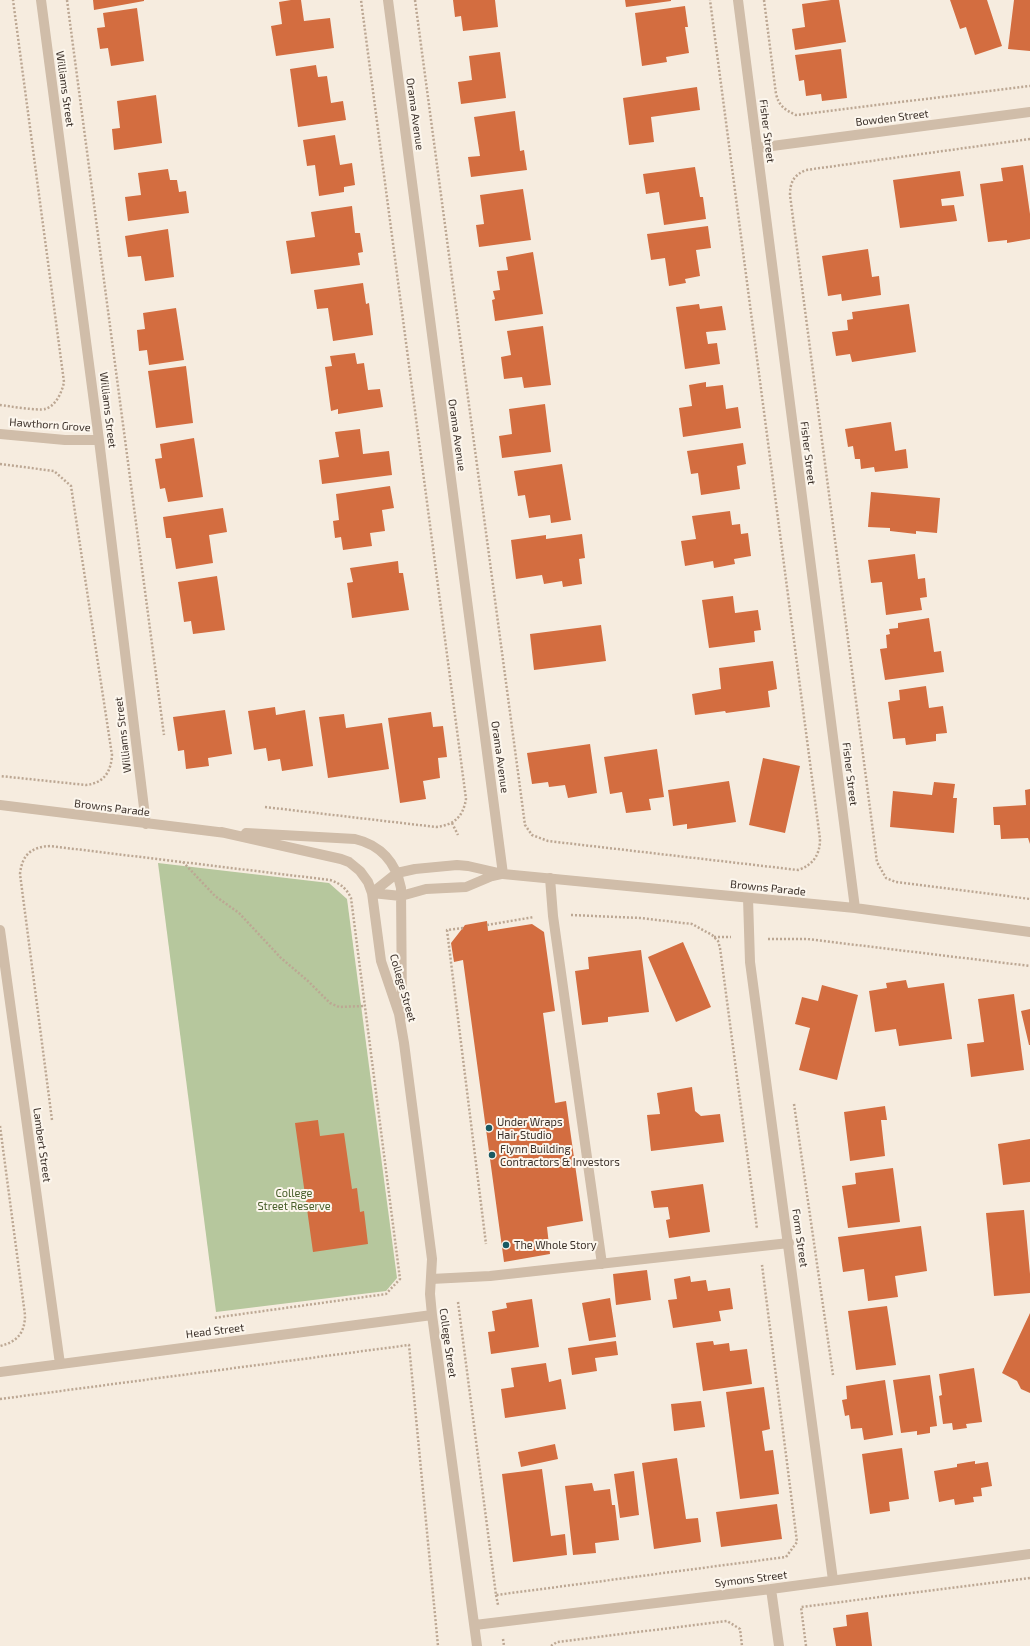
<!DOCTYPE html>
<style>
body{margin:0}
canvas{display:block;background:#f6ecdf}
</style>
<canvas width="1030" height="1646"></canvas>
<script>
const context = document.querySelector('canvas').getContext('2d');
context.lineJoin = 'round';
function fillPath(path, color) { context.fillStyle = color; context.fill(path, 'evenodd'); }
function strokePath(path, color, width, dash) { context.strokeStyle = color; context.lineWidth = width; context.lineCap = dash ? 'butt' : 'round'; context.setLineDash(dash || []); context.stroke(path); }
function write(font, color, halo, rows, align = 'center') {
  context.font = font + ' "Exo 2",sans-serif'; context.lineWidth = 4; context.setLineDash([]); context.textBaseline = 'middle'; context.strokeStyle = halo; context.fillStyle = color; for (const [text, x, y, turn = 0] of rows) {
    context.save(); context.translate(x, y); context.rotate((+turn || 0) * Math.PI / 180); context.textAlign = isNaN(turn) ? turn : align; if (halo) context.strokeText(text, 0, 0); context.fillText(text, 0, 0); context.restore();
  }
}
const green = new Path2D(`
 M158,863L329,883L347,899L397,1278L386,1291L216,1312Z`);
const building = new Path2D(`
 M93,0H144V1L94,10Z
 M291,0H301L304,21L330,18L334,48L276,56L271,26L282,24L279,2Z
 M453,0H495L498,27L463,31L461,16L455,17Z
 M625,0H671V1L626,7Z
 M831,0H839L846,42L795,50L792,29L805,27L802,4Z
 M950,0H987L1002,46L975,55L966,27L960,29Z
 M1014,0H1030V51L1008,49Z
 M685,6L688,27H685L689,53L666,57L667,62L642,66L635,13Z
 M137,8L144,61L111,66L108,48L100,49L97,28L105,27L103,13Z
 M841,49L847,98L822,101L821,94L806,96L804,80L799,81L795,55Z
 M500,52L506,98L461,104L458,82L472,80L469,56Z
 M316,65L318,77L327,76L331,103L343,101L346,120L298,127L290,69Z
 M697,87L700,110L651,117L654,142L629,145L623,98Z
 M156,95L162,143L114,150L112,129L120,128L117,101Z
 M515,111L520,151L524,150L527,170L471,177L468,157L480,156L474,117Z
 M335,135L340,165L352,163L355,185L344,187V192L319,196L315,165L307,166L303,140Z
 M1023,165L1030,214V239L1007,243V240L988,242L980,184L1003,181L1001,168Z
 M695,167L700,197H703L706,219L664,225L659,192L646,194L643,174Z
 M168,169L170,180H177L179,192L186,191L189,213L128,221L125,197L141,195L138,173Z
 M960,171L964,196L941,199L942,206L954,205L957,221L900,228L893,180Z
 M523,189L531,240L479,247L476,225L484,224L480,195Z
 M352,206L355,233H360L363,252L358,253L360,265L291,274L286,241L315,237L311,212Z
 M708,226L711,248L696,250L700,276L685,279L686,283L669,286L665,258L651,260L647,234Z
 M168,229L174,277L145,281L141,256L128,257L125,236Z
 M868,249L872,277L879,276L881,295L842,301L841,294L828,296L822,256Z
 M533,252L543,314L495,321L492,300L495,299L493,291L500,290L497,271L508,270L506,257Z
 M363,283L366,304L369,303L373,335L333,341L328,308L317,309L314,290Z
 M699,304L700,309L722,306L726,330L706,332L708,344L717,343L720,364L685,369L676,307Z
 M909,304L916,352L852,362L850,354L836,356L832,332L848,330L847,320L853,319L852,312Z
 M176,308L184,360L149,365L147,350L139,351L137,330L145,329L143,313Z
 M543,326L551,385L524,388L522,377L504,379L501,357L511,355L507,331Z
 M355,353L357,364L364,363L368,390L380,389L383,407L338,414V409L331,411L325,367L332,366L330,356Z
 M186,366L193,423L156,428L148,371Z
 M706,382V387L723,385L726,409L738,407L741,428L683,437L679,408L692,406L689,385Z
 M545,404L551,452L502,458L499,436L512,434L509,409Z
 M891,422L895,451L906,449L908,468L875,472L874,467L861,469L860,459H855L853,446L848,447L845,429Z
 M360,429L363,454L389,451L392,475L322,484L319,460L339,457L335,432Z
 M194,438L203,497L168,502L165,488L160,489L155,459L162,458L160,444Z
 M743,443L746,464L737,466L740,489L701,495L698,473L691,474L687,451Z
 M562,464L571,520L551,523L550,515L529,518L525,495L518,496L514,471Z
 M390,486L394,508L382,510L385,531L370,533L372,546L343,550L341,537L335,538L333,521L339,520L336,494Z
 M871,492L940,498L937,533L916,531V534L890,531V528L868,527Z
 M223,508L227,532L209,535L213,563L176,569L171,538H166L163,517Z
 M730,511L732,525L740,524L741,534L748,533L751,556L734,559L735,564L714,568L713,561L685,566L681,541L696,539L692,516Z
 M582,534L585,558L579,559L582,584L563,587L562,581L544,584L542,575L516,579L511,540L546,535V539Z
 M915,554L918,579L925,578L927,597L920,598L922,610L886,615L882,582L871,583L868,560Z
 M398,561L399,573H403L409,610L352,618L347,583L353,582L350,568Z
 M217,576L225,630L193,634L191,621L184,622L178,582Z
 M733,596L735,613L758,610L761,630L754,631L755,642L709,648L702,600Z
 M929,618L934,652L941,651L944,672L885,680L880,649L887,648L886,635L890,634L889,629L898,628V623Z
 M601,625L606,661L534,670L530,634Z
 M773,661L777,689L768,691L770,707L726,713L725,711L695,715L692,694L721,689L719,668Z
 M926,686L929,708L943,706L947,733L936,734V741L906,745L905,738L893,739L888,702L900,700L899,690Z
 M275,707L276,715L305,710L313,766L282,771L280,759L268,761L266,748L254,750L248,711Z
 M225,710L232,754L208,758L209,766L186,769L184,750L178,751L173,717Z
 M431,712L433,727L443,726L447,757L438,758L440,778L423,781L426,799L400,803L388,718Z
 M344,714L346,728L382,723L389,769L328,778L319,717Z
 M590,744L597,793L568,798L565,785L549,787L548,782L532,784L527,753Z
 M657,749L664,797L649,799L651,810L626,813L622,792L610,794L604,757Z
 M763,758L800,766L785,833L749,825Z
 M729,781L736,822L687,829V824L673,826L668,790Z
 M934,782L955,784L953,798H957L954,833L890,827L893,791L932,795Z
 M1030,789V844L1028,838L1001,839L1000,825H994L993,807L1026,805L1025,790Z
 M487,921L488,931L532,924L544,932L555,1011L543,1013L555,1103L566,1101L583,1221L547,1227L550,1254L504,1262L463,960L454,962L451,943L465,925Z
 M683,942L711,1007L676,1022L648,957Z
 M641,950L649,1012L608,1017V1022L582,1025L575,971L589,969L588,957Z
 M906,980L908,988L944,983L952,1039L899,1046L896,1029L875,1032L869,991L887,988L886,983Z
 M822,985L858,995L837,1080L799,1070L810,1028L795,1024L802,997L818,1001Z
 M1014,994L1024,1070L971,1077L967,1044L984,1042L978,999Z
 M1030,1009V1045H1029L1021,1011Z
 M692,1087L695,1111L701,1116L720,1114L724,1142L651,1151L647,1115L660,1114L657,1093Z
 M885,1106L887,1120H881L885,1156L850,1161L844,1112Z
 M318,1120L320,1136L344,1133L352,1189L357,1188L360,1212L364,1211L368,1244L313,1252L295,1123Z
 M1030,1139V1182L1003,1185L998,1144Z
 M893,1168L900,1222L848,1228L842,1186L856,1184L855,1173Z
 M703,1184L710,1232L669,1238L666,1220L670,1219L668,1207L654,1208L651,1191Z
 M1024,1210L1030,1274V1293L994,1296L986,1213Z
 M921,1226L927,1271L895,1276L898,1297L868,1301L864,1269L843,1272L838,1237Z
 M647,1270L651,1300L616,1305L613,1274Z
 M690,1276L691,1282L706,1280L708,1291L730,1288L733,1309L719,1311L721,1321L673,1328L668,1300L677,1299L674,1279Z
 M610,1298L616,1337L589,1341L582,1303Z
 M532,1299L539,1347L491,1354L488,1332L495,1331L492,1311L507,1308L506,1303Z
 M887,1306L896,1365L856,1370L848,1311Z
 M1030,1313V1393L1021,1389L1017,1381L1002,1373Z
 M616,1341L618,1355L595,1358L597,1371L572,1375L568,1348Z
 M713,1341L714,1345L729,1343L730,1351L747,1349L752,1384L703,1391L696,1343Z
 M546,1363L549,1382L561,1379L566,1409L505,1418L501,1389L514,1387L511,1368Z
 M974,1368L982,1422L966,1424L967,1428L953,1430L952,1423L943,1424L939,1396L942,1395L939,1374Z
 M930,1375L937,1426L930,1427V1433L917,1435V1431L901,1433L893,1380Z
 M885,1380L893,1435L864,1440L862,1428L851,1429L849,1415L845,1416L842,1400L847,1399L846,1386Z
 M764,1387L770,1429L762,1431L765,1451L773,1450L779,1494L740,1499L726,1392Z
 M701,1401L705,1427L674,1431L671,1404Z
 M555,1444L558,1459L521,1467L518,1452Z
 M902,1448L909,1499L889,1502L890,1511L870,1514L862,1454Z
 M677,1458L686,1519L698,1518L701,1542L654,1549L642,1463Z
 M975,1461V1464L988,1462L992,1486L981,1488L982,1496L973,1497L974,1502L955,1505L954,1499L939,1502L934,1471L957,1467V1464Z
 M542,1469L551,1536L565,1534L567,1555L513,1562L502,1474Z
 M634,1471L639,1515L620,1518L614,1474Z
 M592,1483L594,1491L610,1489L612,1505H615L619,1540L595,1543L596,1553L573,1555L565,1486Z
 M777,1504L782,1539L721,1547L716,1512Z
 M868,1612L872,1646H836L833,1628L847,1626L846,1615Z`);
const path = new Path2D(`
 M67,0L164,735
 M415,0L525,825L532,835L548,841L798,870C813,865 820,855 820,839L710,0
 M764,0L776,94C779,106 785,110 796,115L1030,86
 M1030,139L806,170C794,175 790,182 790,195L877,862L886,878L896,882L1030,899
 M0,405C8,406 39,411 45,409C56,406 62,392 64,382L13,0
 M0,464L54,471L71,486L112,755C111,772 104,783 86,785L0,776
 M265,807L436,827C454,825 463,817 466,799L361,0
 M452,823L458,835
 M183,862L215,896L239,913L281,958L308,981L330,1003L339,1007L364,1006
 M571,915L640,918L692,924L712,935L718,941L720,948L757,1229
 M487,925L534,917
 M463,928L447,930L486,1244
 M714,937H731
 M768,939H807L1030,966
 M794,1104L833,1375
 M52,1120L20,874C22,855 31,847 50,846L330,880C340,883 347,889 351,898L400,1279L386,1294L213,1318
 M0,1126L25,1315C25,1333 17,1342 0,1346
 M458,1302L496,1595L786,1557L797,1542L762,1265
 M0,1399L409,1345L438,1646
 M496,1595L498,1605
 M503,1639L504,1646
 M551,1646L557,1642L727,1621L740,1629L742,1646
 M806,1646L801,1607L1030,1578`);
const service = new Path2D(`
 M550,878L553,916L602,1264
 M431,1279L490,1276L789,1243`);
const minor = new Path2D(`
 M41,0L99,440L146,824
 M388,0L503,874
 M738,0L855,908
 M757,148L1030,112
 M0,434L65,440H99
 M0,805L226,833
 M221,832L341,859L349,862L360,871L368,882L372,893L381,961L399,1014L404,1043L432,1259L430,1294L432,1315L477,1646
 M246,833L355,839C381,845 396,863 401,888L402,1015
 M372,893L397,873L415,869L457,865L468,866L503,874L855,908L1030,932
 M372,893L401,896L426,889L466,887L492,876L501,874
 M748,898L750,962L833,1580
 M0,930L60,1364
 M0,1372L432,1315
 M771,1589L779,1646
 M475,1625L771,1589L1030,1554`);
const markers = [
 [489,1128,4,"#1a5a63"],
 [492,1155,4,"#1a5a63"],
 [506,1245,4,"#1a5a63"]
];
const streetNames = [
 ["Williams Street",65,89,82],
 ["Orama Avenue",415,114,82],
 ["Bowden Street",892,118,-7],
 ["Fisher Street",767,131,83],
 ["Williams Street",108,410,83],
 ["Hawthorn Grove",50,425,4],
 ["Orama Avenue",457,435,82],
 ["Fisher Street",808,453,83],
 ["Williams Street",123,735,-97],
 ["Orama Avenue",500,757,82],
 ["Fisher Street",850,774,83],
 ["Browns Parade",112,808,7],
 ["Browns Parade",768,888,6],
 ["College Street",403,988,74],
 ["Lambert Street",42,1145,82],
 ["Form Street",800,1238,82],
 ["Head Street",215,1331,-7],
 ["College Street",448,1343,82],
 ["Symons Street",751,1579,-7]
];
const poiNames = [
 ["Under Wraps",497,1122],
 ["Hair Studio",497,1135],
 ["Flynn Building",500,1149],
 ["Contractors & Investors",500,1162],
 ["The Whole Story",514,1245]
];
const parkNames = [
 ["College",294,1193],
 ["Street Reserve",294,1206]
];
fillPath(green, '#b6c79d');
fillPath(building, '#d36d40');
strokePath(path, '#bca793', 2.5, [2, 2]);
strokePath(service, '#d0bda9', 10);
strokePath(minor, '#d0bda9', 10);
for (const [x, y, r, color] of markers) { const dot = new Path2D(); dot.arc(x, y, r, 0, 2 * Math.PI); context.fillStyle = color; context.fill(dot); strokePath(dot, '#fcf6ed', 1.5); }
write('11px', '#3c312a', '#fcf6ed', streetNames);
write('11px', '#3c312a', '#fcf6ed', poiNames, 'left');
write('11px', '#485e2a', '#fcf6ed', parkNames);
</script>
